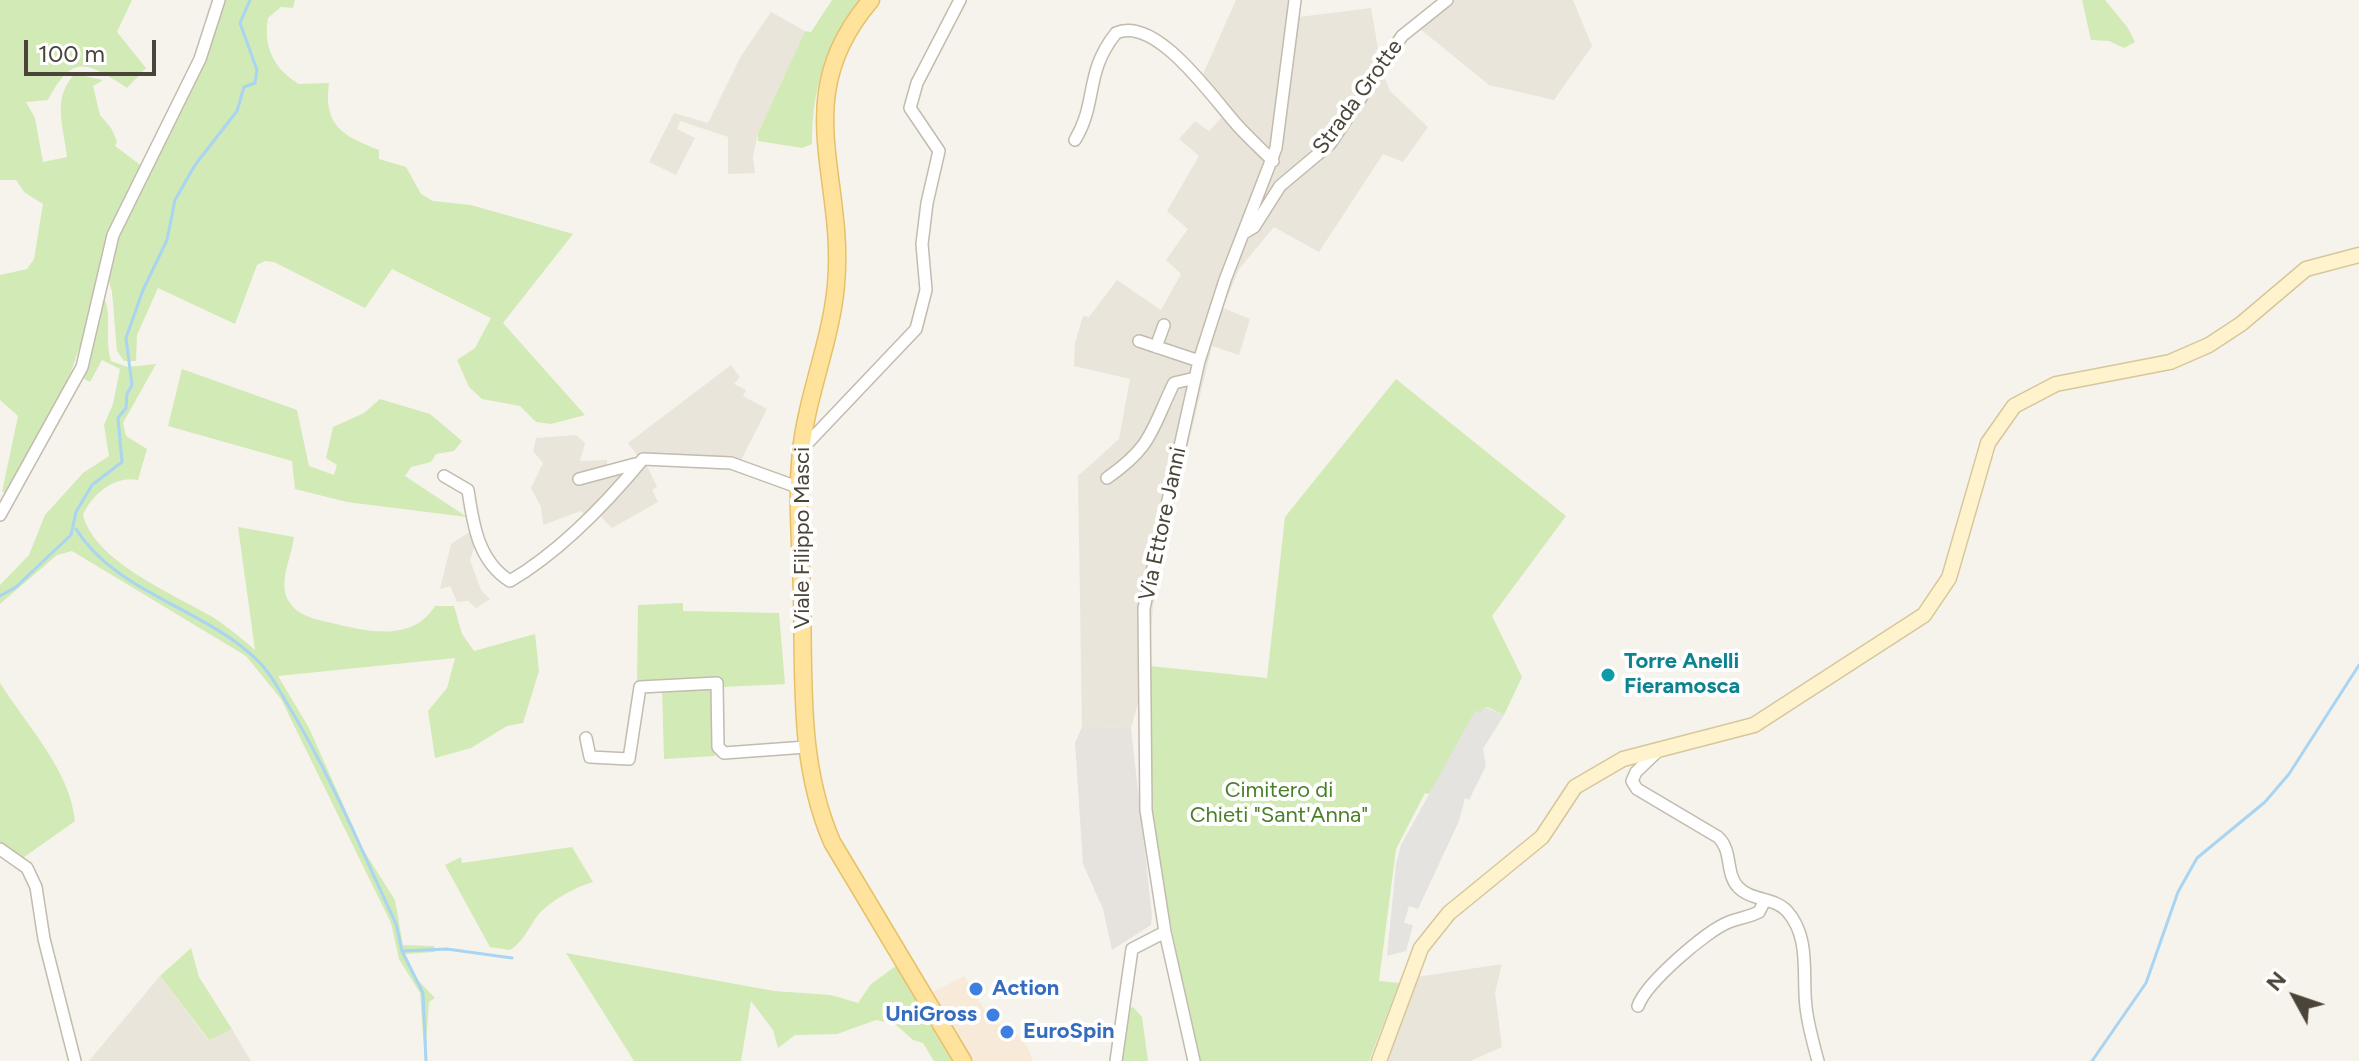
<!DOCTYPE html>
<style>
body{margin:0}
#map{position:relative;width:2359px;height:1061px;overflow:hidden;background:#f6f3ec;font-family:Figtree,sans-serif}
canvas{display:block}
.north{position:absolute;left:2255px;top:957px;width:80px;height:80px;-webkit-text-stroke:6px #fff;paint-order:stroke;rotate:310deg;font-size:22px;font-weight:700;line-height:32px;text-align:center;color:#4b4439}
.north::after{content:'';display:block;margin:auto;width:28px;height:36px;background:#4b4439;clip-path:polygon(50% 0,100% 100%,50% 72%,0 100%)}
.scale{position:absolute;left:24px;top:40px;width:132px;height:36px;box-sizing:border-box;border:4px solid #4b4439;border-top:0;padding-left:10px;font-size:24px;line-height:28px;white-space:nowrap;color:#4b4439;-webkit-text-stroke:6px #fff;paint-order:stroke}
</style>
<div id="map">
<canvas width="2359" height="1061"></canvas>
<div class="north">N</div>
<div class="scale">100 m</div>
</div>
<script>
const context = document.querySelector('canvas').getContext('2d');
context.lineJoin = 'round';
function fillPath(path, color) { context.fillStyle = color; context.fill(path, 'evenodd'); }
function strokePath(path, color, width, dash) { context.strokeStyle = color; context.lineWidth = width; context.lineCap = dash ? 'butt' : 'round'; context.setLineDash(dash || []); context.stroke(path); }
function write(font, color, halo, rows, align = 'center') {
  context.font = font + ' Figtree,sans-serif'; context.lineWidth = 8; context.setLineDash([]); context.textBaseline = 'middle'; context.strokeStyle = halo; context.fillStyle = color; for (const [text, x, y, turn = 0] of rows) {
    context.save(); context.translate(x, y); context.rotate((+turn || 0) * Math.PI / 180); context.textAlign = isNaN(turn) ? turn : align; if (halo) context.strokeText(text, 0, 0); context.fillText(text, 0, 0); context.restore();
  }
}
const residential = new Path2D(`
 M1236,0H1301L1299,17L1371,8L1382,71L1390,91L1428,127L1403,162L1383,154L1319,252L1274,227L1239,269L1223,308L1250,319L1239,355L1212,346L1175,499L1153,606L1149,666L1131,728L1082,727L1078,476L1119,439L1130,379L1074,366L1075,343L1083,316L1089,317L1117,280L1161,310L1181,274L1166,260L1188,229L1167,211L1199,156L1179,139L1195,121L1209,131L1223,116L1200,81Z
 M1446,0H1573L1592,46L1554,100L1489,85L1419,28Z
 M771,12L805,31L758,133L753,157L755,173L728,174V137L680,121L677,129L695,138L676,175L649,162L674,113L708,123L741,56Z
 M731,365L740,377L734,384L746,390L743,396L767,409L739,464H646L657,487L652,490L658,502L612,528L597,513L585,515L581,511L543,525L541,507L531,488L543,463L533,451L536,438L576,435L585,443L580,461L607,460V467L639,458L628,443Z
 M471,531L475,545L470,560L481,590L490,599L476,608L468,601L457,602L450,586L440,589L451,544Z
 M1502,964L1495,993L1502,1047L1470,1061H1384L1417,977Z
 M160,976L208,1040L232,1029L251,1061H89Z`);
const commercial = new Path2D(`
 M964,976L991,1020L1012,1029L1026,1044L1033,1061H970L933,992Z`);
const industrial = new Path2D(`
 M1082,727L1131,728L1152,915L1151,925L1112,950L1103,909L1083,864L1075,743Z`);
const green = new Path2D(`
 M0,0H132L117,32L146,68L127,88C87,62 73,53 48,100L26,102L35,118L43,162L67,157C64,127 51,98 75,74L103,80L93,86L100,115L111,128L117,141L115,146L143,167L67,383L5,492H2L18,416L0,400V275L27,269L34,259L43,204L24,192L16,180H0Z
 M223,0H295L293,8L281,7L268,18C263,47 274,69 299,84L329,83C323,126 343,136 379,150V159L406,167L421,194L433,201L471,205L573,234L503,323L585,415L551,424L536,422L520,406L482,399L469,387L457,360L475,348L491,318L392,269L365,308L274,262L265,261L257,265L235,324L158,288L137,335L136,361H124L117,351L112,292L107,274L118,232L198,73Z
 M832,0H859C826,46 812,87 812,144L802,148L758,141V133L805,31L811,32Z
 M2082,0H2105L2128,28L2135,42L2124,48L2109,41L2091,40Z
 M103,296C113,312 104,340 111,361L128,367L156,364L123,423L126,436L147,449L138,480C115,475 92,494 83,515C94,561 173,594 211,616C227,626 241,638 255,650L238,527L294,537C292,556 279,579 287,598C296,618 321,620 340,625C372,632 413,641 435,606H454L462,634L474,651L535,634L539,671L523,723L507,726L471,748L435,758L428,711L447,688L455,658L278,676L309,728L364,851L395,900L403,945L434,946L435,952L405,954L417,979L435,998L429,1002L425,1061L420,993L399,959L391,923L281,699L246,656L72,551L57,555L0,604V585L29,555L45,515L83,473L109,456L104,425L113,404L120,369L102,360L90,382L81,377Z
 M182,369L297,410L309,466L334,475L337,465L326,458L333,427L364,413L380,399L430,414L462,441L454,451L436,454L431,462L411,467L405,476L467,517L347,502L295,489L292,461L168,426Z
 M1396,379L1566,516L1492,616L1522,677L1504,715L1487,707L1482,712L1429,794L1425,793L1396,849L1379,981L1399,983L1369,1061H1201L1182,983L1151,820L1150,666L1267,678L1285,517Z
 M683,603V611L779,613L785,684L723,687L722,680L637,684L638,605Z
 M0,683C27,726 70,770 75,821L20,860L0,845Z
 M713,685L711,724L715,756L664,759L662,689Z
 M572,847L593,882C575,887 550,901 538,915C528,928 524,941 510,950L490,947L445,865L461,857L462,863Z
 M191,948L199,977L232,1029L209,1040L160,976Z
 M566,953L774,991L831,995L858,1003L871,984L900,963L955,1061H934L923,1043L913,1040L895,1024L876,1020L837,1034L795,1035L778,1048L773,1030L751,1001L741,1061H634Z
 M1133,1007L1142,1017L1148,1061H1121L1129,1009Z`);
const parking = new Path2D(`
 M1484,707L1504,715L1483,749L1486,766L1469,800L1465,798L1459,821L1418,909L1409,906L1404,923L1413,925L1406,951L1387,956L1396,864L1401,845L1475,711L1481,712Z`);
const stream = new Path2D(`
 M76,529C116,593 204,608 257,660C270,672 279,690 288,705C330,774 362,851 396,924L402,951L423,993L426,1061
 M0,596L16,587L71,535L76,512L92,485L122,462L118,418L126,408L127,394L132,385L126,338L143,290L167,240L175,200L195,165L237,111L244,87L255,83L257,70L240,23L250,0
 M402,951L447,949L512,958
 M2092,1061L2146,983L2178,892L2197,858L2265,802L2289,774L2359,665`);
const street = new Path2D(`
 M1075,140C1098,102 1084,73 1116,33C1157,15 1214,100 1238,126C1249,138 1261,149 1273,161
 M1244,233L1254,227L1280,186L1330,144L1402,36L1447,0
 M1139,341L1199,361
 M1156,347L1164,325
 M802,449L916,329L926,290L922,244L927,203L939,151L910,108L917,83L960,0
 M444,476L468,490C473,524 478,561 510,581C561,551 605,505 643,459L731,463L800,488
 M1107,478C1153,446 1151,430 1174,383L1195,378
 M579,479L635,464
 M0,515L82,367L113,235L200,59L219,0
 M586,738L590,757L629,759L640,687L717,683L718,747L724,753L806,747
 M1660,749L1636,772L1632,781L1637,789L1718,837C1733,851 1725,873 1738,887C1751,901 1774,897 1787,911C1811,938 1802,975 1806,1007C1808,1025 1813,1043 1818,1061
 M0,849L27,868L36,887L44,939L75,1061
 M1638,1006C1646,983 1706,931 1729,922C1739,918 1749,917 1759,912L1765,900
 M1116,1061L1132,949L1165,932
 M1194,1061L1165,932L1146,810L1144,608L1199,361L1225,280L1276,148L1295,0`);
const secondary = new Path2D(`
 M1379,1061L1421,948L1449,913L1542,837L1575,787L1623,759L1754,725L1924,615L1949,578L1988,443L2014,406L2056,384L2170,362L2209,345L2241,324L2306,269L2359,255`);
const primary = new Path2D(`
 M871,0C787,98 846,176 836,285C831,341 807,395 801,451C796,499 801,549 802,597C804,680 798,764 832,842L963,1061`);
const markers = [
 [1608,675,8,"#0f9aa8"],
 [976,989,8,"#3f7fe0"],
 [993,1015,8,"#3f7fe0"],
 [1007,1032,8,"#3f7fe0"]
];
const streetNames = [
 ["Strada Grotte",1358,97,-54],
 ["Via Ettore Janni",1163,524,-78],
 ["Viale Filippo Masci",803,538,-90]
];
const cultureNames = [
 ["Torre Anelli",1624,662],
 ["Fieramosca",1624,687]
];
const parkNames = [
 ["Cimitero di",1279,791],
 ["Chieti \"Sant'Anna\"",1279,816]
];
const shopNames = [
 ["Action",992,989],
 ["UniGross",977,1015,"right"],
 ["EuroSpin",1023,1032]
];
fillPath(residential, '#eae5da');
fillPath(commercial, '#f7ead8');
fillPath(industrial, '#e6e2dd');
fillPath(green, '#d2eab5');
fillPath(parking, '#e5e3e0');
strokePath(stream, '#a9d4f2', 3);
strokePath(street, '#c2bbae', 14);
strokePath(secondary, '#d6c79b', 17);
strokePath(primary, '#e6c16a', 19);
strokePath(street, '#fff', 11);
strokePath(secondary, '#fff3cd', 14);
strokePath(primary, '#ffe39c', 16);
for (const [x, y, r, color] of markers) { const dot = new Path2D(); dot.arc(x, y, r, 0, 2 * Math.PI); context.fillStyle = color; context.fill(dot); strokePath(dot, '#fff', 3); }
write('22px', '#4b4439', '#fff', streetNames);
write('bold 22px', '#0d838f', '#fff', cultureNames, 'left');
write('22px', '#4a7f2a', '#fff', parkNames);
write('bold 22px', '#366cbe', '#fff', shopNames, 'left');
</script>
